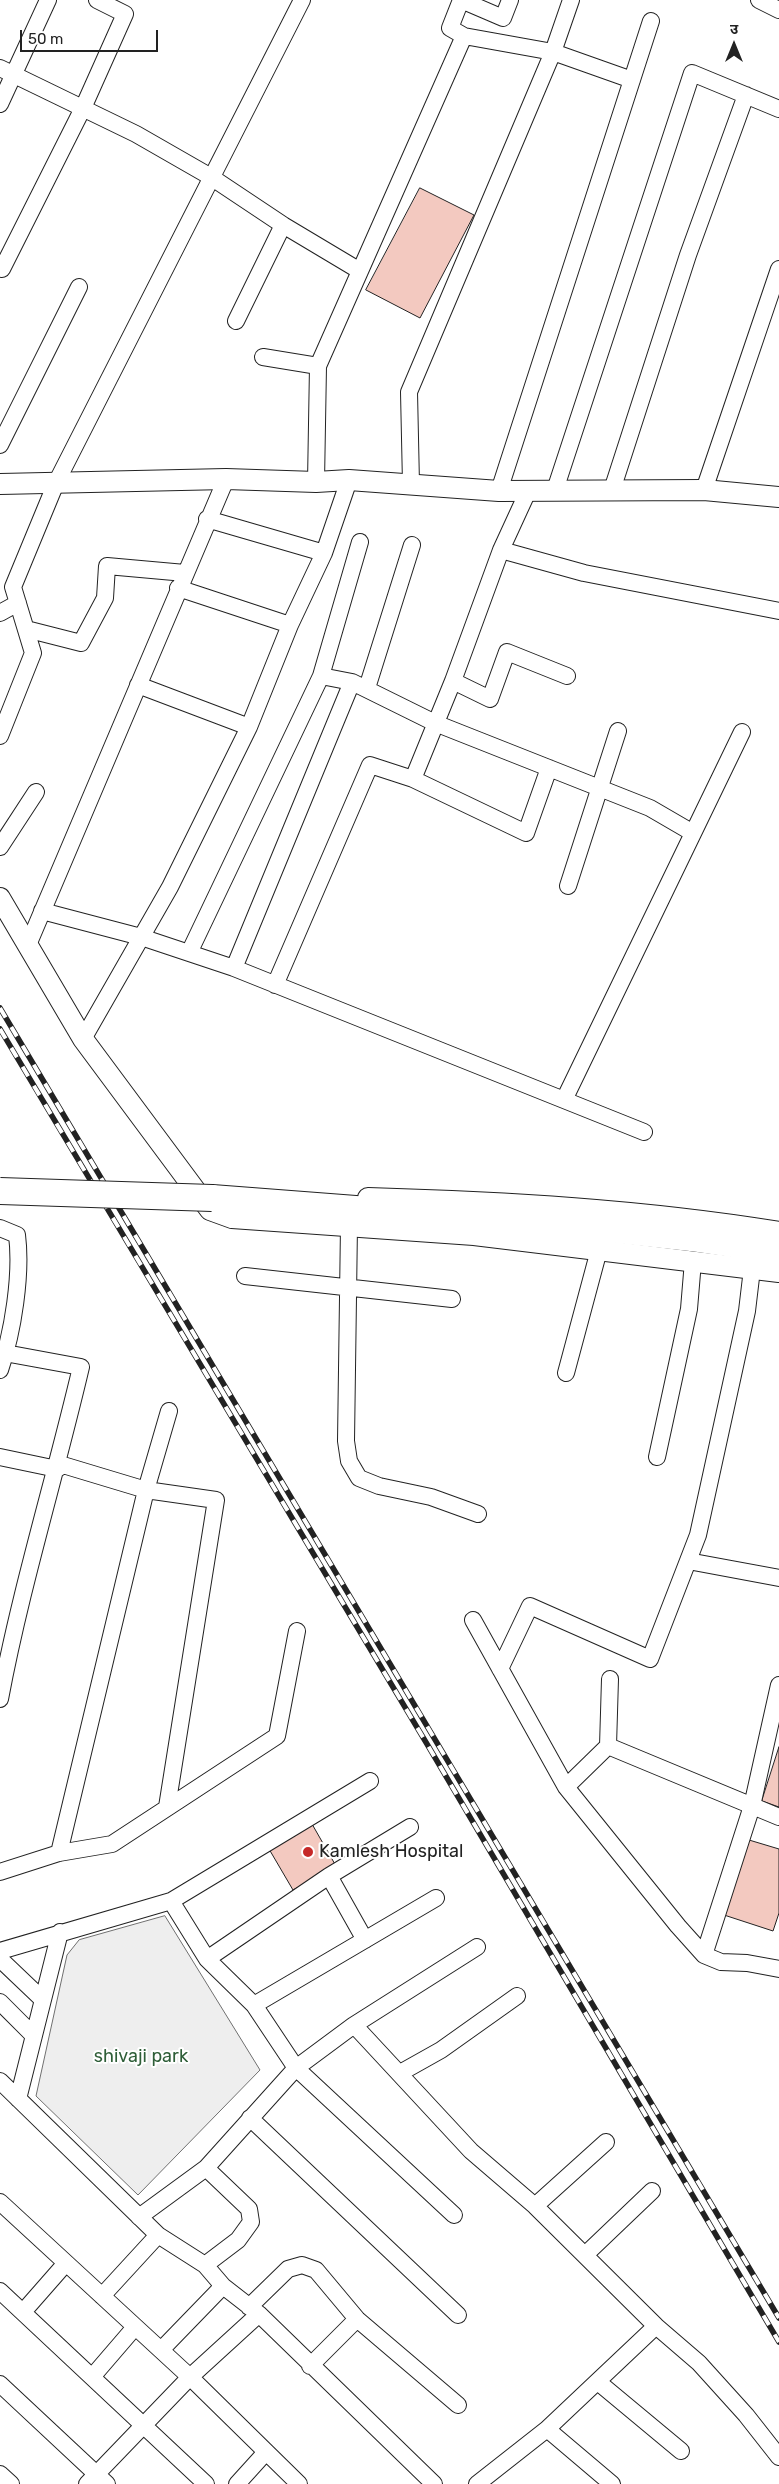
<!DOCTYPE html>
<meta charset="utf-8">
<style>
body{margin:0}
#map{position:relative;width:779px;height:2484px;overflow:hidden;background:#fff;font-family:Rubik,"Noto Sans Devanagari",sans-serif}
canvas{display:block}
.north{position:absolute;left:709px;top:20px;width:50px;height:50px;-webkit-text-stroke:4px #fff;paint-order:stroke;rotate:0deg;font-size:14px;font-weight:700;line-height:20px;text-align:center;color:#222}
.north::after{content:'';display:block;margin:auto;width:18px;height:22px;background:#222;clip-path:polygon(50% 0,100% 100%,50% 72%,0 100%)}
.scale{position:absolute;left:20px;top:30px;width:138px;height:22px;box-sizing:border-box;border:2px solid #222;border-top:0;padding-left:6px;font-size:15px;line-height:18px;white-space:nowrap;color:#222;-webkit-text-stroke:4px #fff;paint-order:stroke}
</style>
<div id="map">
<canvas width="779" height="2484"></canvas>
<div class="north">उ</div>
<div class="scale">50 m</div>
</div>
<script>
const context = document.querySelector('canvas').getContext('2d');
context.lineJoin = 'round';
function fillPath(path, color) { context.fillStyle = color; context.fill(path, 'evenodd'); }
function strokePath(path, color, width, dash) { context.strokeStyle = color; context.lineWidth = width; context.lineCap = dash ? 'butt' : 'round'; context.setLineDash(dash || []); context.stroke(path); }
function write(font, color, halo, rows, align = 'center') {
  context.font = font + ' Rubik,sans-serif'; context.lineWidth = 4; context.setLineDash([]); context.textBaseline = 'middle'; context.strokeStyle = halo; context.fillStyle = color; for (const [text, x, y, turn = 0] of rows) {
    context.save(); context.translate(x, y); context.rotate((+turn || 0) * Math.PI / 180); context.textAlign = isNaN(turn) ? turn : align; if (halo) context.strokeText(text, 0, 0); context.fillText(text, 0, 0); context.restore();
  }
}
const green = new Path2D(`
 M165,1916L260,2070L138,2195L36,2096L67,1955L79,1940Z`);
const building = new Path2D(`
 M420,188L474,215L420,318L366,290Z
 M779,1747V1807L762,1801Z
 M312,1824L336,1866L293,1890L269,1849Z
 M749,1840L779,1849V1913L773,1931L724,1915Z`);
const minor = new Path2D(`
 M759,0L779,10
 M464,36L553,52L632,80
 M0,68L136,134L211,177L283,225L236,321
 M0,104L48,0
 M283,225L360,271
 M0,268L2,269L83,108L125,14L97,0
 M263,357L318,366
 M0,445L79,287
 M316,482L318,366L464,36L450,28L461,0L503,18L510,0
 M411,484L409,392L553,52L571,0
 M529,489L501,550L453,681L413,779L526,833L549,768
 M555,490L692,73L779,109
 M612,490L688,255L746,95
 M704,490L779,269
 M499,491L651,21
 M207,519L324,553
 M501,550L584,573L779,611
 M178,588L290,625
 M0,613L18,603
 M26,629L81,643L105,598L107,566L185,573
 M321,676L352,682L435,723L650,808L693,833
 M453,681L490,699L507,652L567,676
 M138,685L249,727
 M367,688L412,545
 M0,736L33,653L13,587L56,483L302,0
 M0,847L36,792
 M568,886L618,731
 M42,911L141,937L234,968L644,1132
 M28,945L226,479
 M189,953L321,676L360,542
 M234,968L352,682
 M275,985L370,765L413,779
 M83,1039L170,887L249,727L290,625L324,553L349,480
 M564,1100L742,732
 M349,1225L346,1441L349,1461L359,1478L379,1486L431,1497L478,1514
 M0,1228L17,1235C22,1274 13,1332 0,1370
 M245,1276L452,1299
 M0,1352L81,1367C55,1478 21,1587 0,1699
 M566,1373L599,1250
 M0,1457L57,1469L63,1465L146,1490L216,1500L167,1807
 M657,1457L689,1309L693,1261
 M688,1561L779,1578
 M473,1620L566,1787L678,1926L704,1955L721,1962L747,1963L779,1969
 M500,1669L530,1606L650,1659L698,1535L747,1311L752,1269
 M608,1746L779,1817
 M566,1787L608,1746L610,1679
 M59,1853L146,1490L169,1411
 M0,1872L59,1853L112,1844L277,1736L297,1631
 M329,1876L365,1940
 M171,1901L370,1781
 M0,1951L171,1901L207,1959L254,2005L296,2068L206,2168L139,2217
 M704,1955L752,1806L779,1685
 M0,1959L43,2000
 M207,1959L329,1876L410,1827
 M0,2002L34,2036
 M254,2005L436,1898
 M354,2025L471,2151L535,2206L656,2326L547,2429L477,2484
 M400,2073L441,2050L517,1996
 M0,2081L158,2235L205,2265L223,2286L259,2314L434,2484
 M18,2099L60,1932
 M250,2118L458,2315
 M0,2202L190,2377L299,2484
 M535,2206L606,2142
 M454,2215L296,2068L354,2025L477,1947
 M586,2254L652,2191
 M205,2265L238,2240L251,2222L249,2209L206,2168
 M0,2291L206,2484
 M102,2296L158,2235
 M249,2307L288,2269L302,2265L316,2270L357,2319L458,2405
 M23,2312L66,2263
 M656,2326L699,2363L746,2415L779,2457
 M161,2350L223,2286
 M310,2366L357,2319
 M92,2377L135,2327
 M598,2382L681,2451
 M0,2384L107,2484
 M547,2429L612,2484
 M0,2474L11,2484
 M87,2484L190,2377L259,2314
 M237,2484L266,2452`);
const tertiary = new Path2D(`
 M0,484L226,479L316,482L349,480L499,491L704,490L779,497
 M0,898L83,1039L210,1210L232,1218L474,1235L779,1272
 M368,1198C505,1202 644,1210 779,1232`);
const primary = new Path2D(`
 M212,1198L590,1227L691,1238L779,1251`);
const rail = new Path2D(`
 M0,1008L779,2318
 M0,1029L427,1744L779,2342`);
const primaryBridge = new Path2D(`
 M0,1191L212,1198`);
const markers = [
 [308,1852,6,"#c62828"]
];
const poiNames = [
 ["Kamlesh Hospital",319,1852]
];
const parkNames = [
 ["shivaji park",141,2057]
];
fillPath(green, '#eee');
strokePath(green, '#6f6f6f', 1);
fillPath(building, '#f3c9c0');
strokePath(building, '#222', 1);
strokePath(minor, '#222', 18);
strokePath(tertiary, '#222', 22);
strokePath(primary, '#222', 28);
strokePath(minor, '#fff', 16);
strokePath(tertiary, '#fff', 20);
strokePath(primary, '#fff', 26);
strokePath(rail, '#222', 5.5);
strokePath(rail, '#fff', 4, [11]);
strokePath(primaryBridge, '#222', 28, []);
strokePath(primaryBridge, '#fff', 26);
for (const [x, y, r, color] of markers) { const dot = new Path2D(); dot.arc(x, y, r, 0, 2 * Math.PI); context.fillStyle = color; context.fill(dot); strokePath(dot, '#fff', 2); }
write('18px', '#222', '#fff', poiNames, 'left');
write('18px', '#2f5e38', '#fff', parkNames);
</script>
